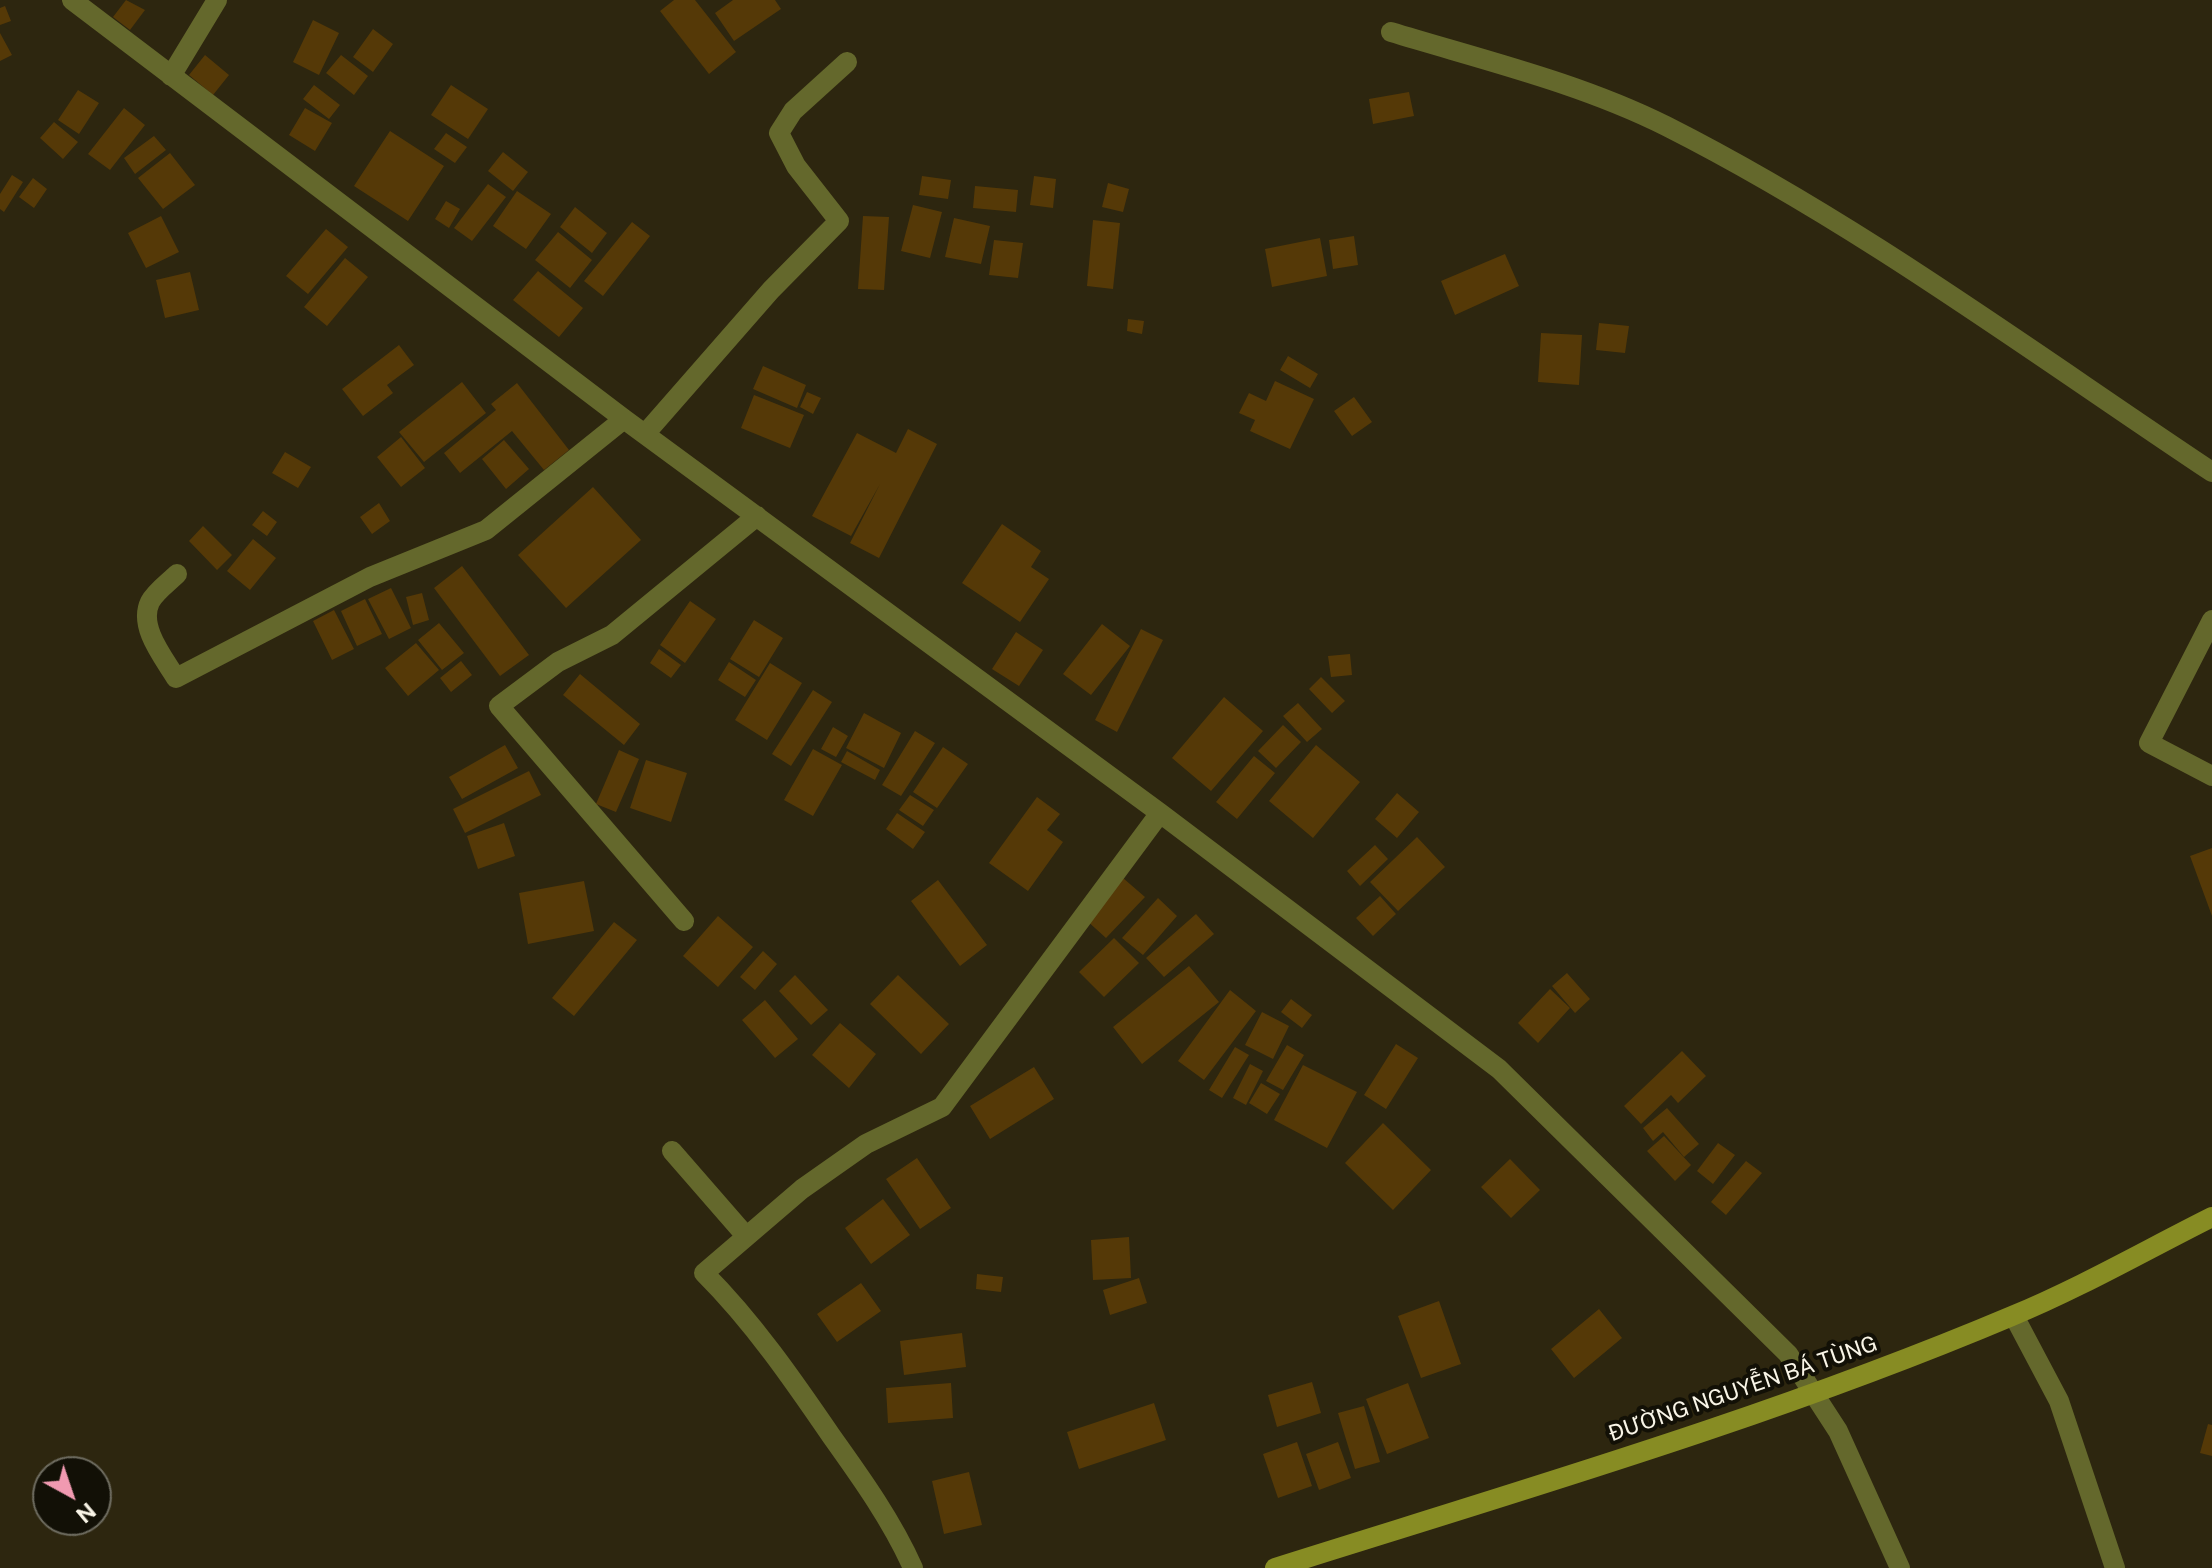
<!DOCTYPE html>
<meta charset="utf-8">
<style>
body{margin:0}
#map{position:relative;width:2212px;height:1568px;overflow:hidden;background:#2d260f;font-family:"Public Sans",sans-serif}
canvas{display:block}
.north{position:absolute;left:32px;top:1456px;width:80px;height:80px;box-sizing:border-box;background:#121006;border:2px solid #6e6c60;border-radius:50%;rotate:140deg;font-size:22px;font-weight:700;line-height:32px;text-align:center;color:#f9f5e7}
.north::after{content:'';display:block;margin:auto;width:28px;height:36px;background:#f19ab1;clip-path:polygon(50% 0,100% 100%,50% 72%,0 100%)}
</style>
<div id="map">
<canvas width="2212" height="1568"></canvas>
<div class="north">N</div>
</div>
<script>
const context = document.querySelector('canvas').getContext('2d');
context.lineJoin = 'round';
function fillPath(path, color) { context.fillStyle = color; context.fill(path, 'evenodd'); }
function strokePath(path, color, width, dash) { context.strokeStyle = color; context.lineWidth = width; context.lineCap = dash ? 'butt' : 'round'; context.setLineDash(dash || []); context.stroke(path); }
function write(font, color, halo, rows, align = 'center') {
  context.font = font + ' "Public Sans",sans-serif'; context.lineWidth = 8; context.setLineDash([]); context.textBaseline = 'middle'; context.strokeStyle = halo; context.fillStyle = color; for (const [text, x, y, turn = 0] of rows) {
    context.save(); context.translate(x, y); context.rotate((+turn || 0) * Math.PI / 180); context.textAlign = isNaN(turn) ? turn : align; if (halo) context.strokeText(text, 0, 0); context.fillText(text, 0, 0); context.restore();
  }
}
const building = new Path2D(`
 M126,0L145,10L130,30L113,17Z
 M674,0H695L736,52L709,74L660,11Z
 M733,0H775L781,9L734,41L715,13Z
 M5,6L11,21L0,25V8Z
 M313,20L339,33L319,75L293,62Z
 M373,29L393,44L373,72L353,57Z
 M0,33L12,55L0,61Z
 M205,55L229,75L213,95L189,75Z
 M341,55L368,76L354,95L326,73Z
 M314,85L340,105L329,119L303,99Z
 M451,85L488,109L468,139L431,115Z
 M78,90L99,103L79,134L58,120Z
 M1409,92L1414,116L1373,124L1369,99Z
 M124,108L145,125L110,170L88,154Z
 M305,108L332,123L315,151L289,135Z
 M54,122L78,142L63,159L40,138Z
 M390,131L444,166L408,221L354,186Z
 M446,133L467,147L455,163L434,149Z
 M154,136L166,150L135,174L124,158Z
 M503,152L528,172L513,191L488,171Z
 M170,153L195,185L163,209L138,178Z
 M12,175L23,182L4,212L0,209V194Z
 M922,176L951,180L948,199L919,195Z
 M1034,176L1056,179L1053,208L1030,205Z
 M33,178L47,189L34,208L19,197Z
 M1108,183L1129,189L1123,212L1102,207Z
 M488,184L506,197L472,241L454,228Z
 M975,186L1018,190L1016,212L973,208Z
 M517,191L551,214L526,249L493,226Z
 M446,201L460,209L449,228L435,219Z
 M913,205L942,212L930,258L901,251Z
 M575,207L607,233L592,253L560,227Z
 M161,216L179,252L146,268L128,233Z
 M863,216L889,217L884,290L858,289Z
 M954,218L990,226L981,264L945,257Z
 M1093,220L1120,223L1113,289L1087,286Z
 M632,222L650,236L603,296L584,281Z
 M326,229L348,247L308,294L286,276Z
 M558,232L592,260L570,288L535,260Z
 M1354,236L1358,265L1333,269L1329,240Z
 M1320,238L1327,276L1272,287L1265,249Z
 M994,240L1023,243L1018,278L989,275Z
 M1505,254L1519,286L1455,315L1441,281Z
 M345,258L368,277L327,326L304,307Z
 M538,271L583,308L559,337L513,300Z
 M190,272L199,310L165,318L156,280Z
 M1128,319L1144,321L1142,334L1127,331Z
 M1599,323L1629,326L1625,353L1596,350Z
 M1541,333L1582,335L1579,385L1538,382Z
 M399,345L414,365L387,385L393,393L363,416L342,389Z
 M1288,356L1318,374L1310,388L1280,370Z
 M763,366L806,385L797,408L753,389Z
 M1275,381L1314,399L1290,449L1250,431L1255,420L1239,413L1249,393L1266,401Z
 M462,382L486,413L424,462L399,432Z
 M517,383L569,450L544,470L512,431L460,473L444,453L496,410L491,404Z
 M807,392L821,398L813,414L800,407Z
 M754,395L804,415L790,448L741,428Z
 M1354,397L1372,422L1352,436L1334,411Z
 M908,429L937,444L879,558L850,543L880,484L851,536L812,516L857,433L896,453Z
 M401,437L425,468L401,487L377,457Z
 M504,440L529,469L506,489L482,459Z
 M285,452L311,467L298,488L272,473Z
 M593,487L641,540L566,608L518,555Z
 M379,503L390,521L372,534L360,517Z
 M263,511L277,522L267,536L252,525Z
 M1002,524L1041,551L1031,567L1049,579L1020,622L962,583Z
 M203,526L232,555L217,570L189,541Z
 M253,539L276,558L250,590L227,571Z
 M462,566L529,655L500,676L434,588Z
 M391,588L411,628L389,639L368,599Z
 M422,593L429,620L413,625L406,597Z
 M365,599L382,634L357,646L341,611Z
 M690,601L716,619L685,663L660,645Z
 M334,610L354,649L332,660L313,621Z
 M754,620L783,638L759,677L730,659Z
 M439,623L464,653L442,670L418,640Z
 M1102,624L1130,646L1091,695L1063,674Z
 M1141,629L1163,640L1117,732L1095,720Z
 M1016,632L1043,650L1019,686L992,669Z
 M416,643L439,670L408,696L385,668Z
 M659,649L681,665L671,678L650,663Z
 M1350,654L1352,675L1331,677L1328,656Z
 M461,661L472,675L451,692L440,678Z
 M729,662L756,680L745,697L718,680Z
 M770,663L802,683L767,740L735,720Z
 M580,674L640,724L624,745L563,695Z
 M1321,677L1345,701L1332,713L1309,689Z
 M813,690L832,702L791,766L772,754Z
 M1224,697L1263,731L1211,791L1172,758Z
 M1298,703L1322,729L1307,742L1283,716Z
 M864,713L901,733L884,768L846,748Z
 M1283,725L1301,742L1276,768L1258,751Z
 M833,727L848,736L836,757L821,749Z
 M915,731L935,743L901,796L882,785Z
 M505,745L518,768L462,799L449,777Z
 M1316,745L1360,782L1313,838L1269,801Z
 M943,747L968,764L937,808L913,792Z
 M813,749L842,765L813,816L784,800Z
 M619,750L639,759L616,812L596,804Z
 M847,751L880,770L875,780L841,762Z
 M1254,756L1275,773L1237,819L1216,802Z
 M646,760L687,773L671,822L630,808Z
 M529,771L541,795L465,833L453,809Z
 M1397,793L1419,812L1397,838L1375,819Z
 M910,795L934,810L923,826L899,810Z
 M1037,797L1060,814L1047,830L1063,842L1028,891L989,863Z
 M897,813L925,832L913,849L886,829Z
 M504,823L515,856L478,869L467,836Z
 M1417,837L1445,867L1398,911L1370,882Z
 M1375,845L1388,859L1360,886L1347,871Z
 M2212,848V916L2190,856Z
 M1123,878L1145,897L1106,938L1085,919Z
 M938,880L987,945L960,966L911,901Z
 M584,881L594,931L528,944L519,893Z
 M1380,896L1396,914L1373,936L1356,918Z
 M1158,898L1177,916L1143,955L1122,938Z
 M1196,914L1214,934L1164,977L1146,958Z
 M718,916L753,947L718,987L683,956Z
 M614,922L637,940L574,1016L552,998Z
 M1114,938L1139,963L1104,997L1079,972Z
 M763,951L777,964L755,990L740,977Z
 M1189,966L1219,1002L1142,1064L1113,1027Z
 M1567,973L1590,999L1575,1013L1552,986Z
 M795,975L828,1010L811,1025L779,991Z
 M898,975L949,1024L921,1054L870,1004Z
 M1550,989L1570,1008L1538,1043L1518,1023Z
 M1230,990L1256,1011L1204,1080L1178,1061Z
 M1291,999L1312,1015L1302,1028L1281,1012Z
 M765,1000L798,1039L775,1058L742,1020Z
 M1262,1012L1289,1026L1273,1059L1245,1045Z
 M840,1023L876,1054L849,1088L812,1055Z
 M1396,1044L1418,1058L1386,1109L1364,1095Z
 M1287,1045L1304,1055L1283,1090L1266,1081Z
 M1235,1047L1249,1055L1222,1098L1209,1090Z
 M1682,1051L1706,1076L1678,1103L1671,1095L1641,1124L1624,1106Z
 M1250,1064L1263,1071L1246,1105L1233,1098Z
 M1303,1065L1357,1092L1327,1148L1274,1120Z
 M1034,1067L1054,1099L990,1139L970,1106Z
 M1261,1083L1280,1094L1267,1114L1249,1103Z
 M1667,1108L1699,1144L1684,1157L1663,1132L1653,1141L1643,1128Z
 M1383,1123L1431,1170L1393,1210L1345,1163Z
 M1664,1136L1691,1165L1675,1181L1647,1151Z
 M1718,1143L1735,1155L1713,1184L1697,1171Z
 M917,1158L951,1208L920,1229L886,1179Z
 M1510,1159L1540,1190L1511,1218L1481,1187Z
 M1746,1161L1762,1173L1726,1215L1711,1202Z
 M883,1199L910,1235L871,1264L845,1228Z
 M1129,1237L1131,1278L1093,1280L1091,1240Z
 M977,1274L1003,1277L1001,1292L976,1289Z
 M1139,1278L1147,1303L1110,1315L1103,1290Z
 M861,1283L881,1311L837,1342L817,1314Z
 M1439,1301L1461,1364L1421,1378L1398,1316Z
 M1599,1309L1622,1338L1574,1378L1551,1349Z
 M962,1333L966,1367L904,1375L900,1341Z
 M1312,1382L1321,1413L1277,1427L1268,1395Z
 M951,1383L953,1418L888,1423L886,1388Z
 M1408,1383L1429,1438L1387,1454L1366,1399Z
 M1154,1403L1166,1440L1079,1469L1067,1432Z
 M1364,1406L1380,1462L1355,1469L1338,1413Z
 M2208,1424L2212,1425V1456L2200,1453Z
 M1297,1442L1312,1486L1278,1498L1263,1454Z
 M1338,1442L1351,1478L1319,1490L1306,1454Z
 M969,1472L982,1525L944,1534L932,1481Z`);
const minor = new Path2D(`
 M72,0L624,419L1160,813L1499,1069L1788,1354L1838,1431L1900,1568
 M1391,32C1483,60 1580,83 1666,126C1858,223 2033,353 2212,472
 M171,76L217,0
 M645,434L771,290L839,221L796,166L779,133L793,111L847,62
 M177,574C169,582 155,592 150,602C138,627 164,658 176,678L370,577L486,530L624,419
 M2212,620L2149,743L2212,776
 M684,921L499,706L558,662L612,635L757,516
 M672,1151L746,1236
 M2014,1316L2059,1401L2115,1568
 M913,1568C892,1521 862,1479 832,1437C793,1380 753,1322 704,1273L802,1189L866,1144L942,1107L1160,813`);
const secondary = new Path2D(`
 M1275,1568C1522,1490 1773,1417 2012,1316C2080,1288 2146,1250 2212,1217`);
const streetNames = [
 ["ĐƯỜNG NGUYỄN BÁ TÙNG",1743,1389,-19]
];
fillPath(building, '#553907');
strokePath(minor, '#64682c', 20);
strokePath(secondary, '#878c23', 20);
write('22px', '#f9f5e7', '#121006', streetNames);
</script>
